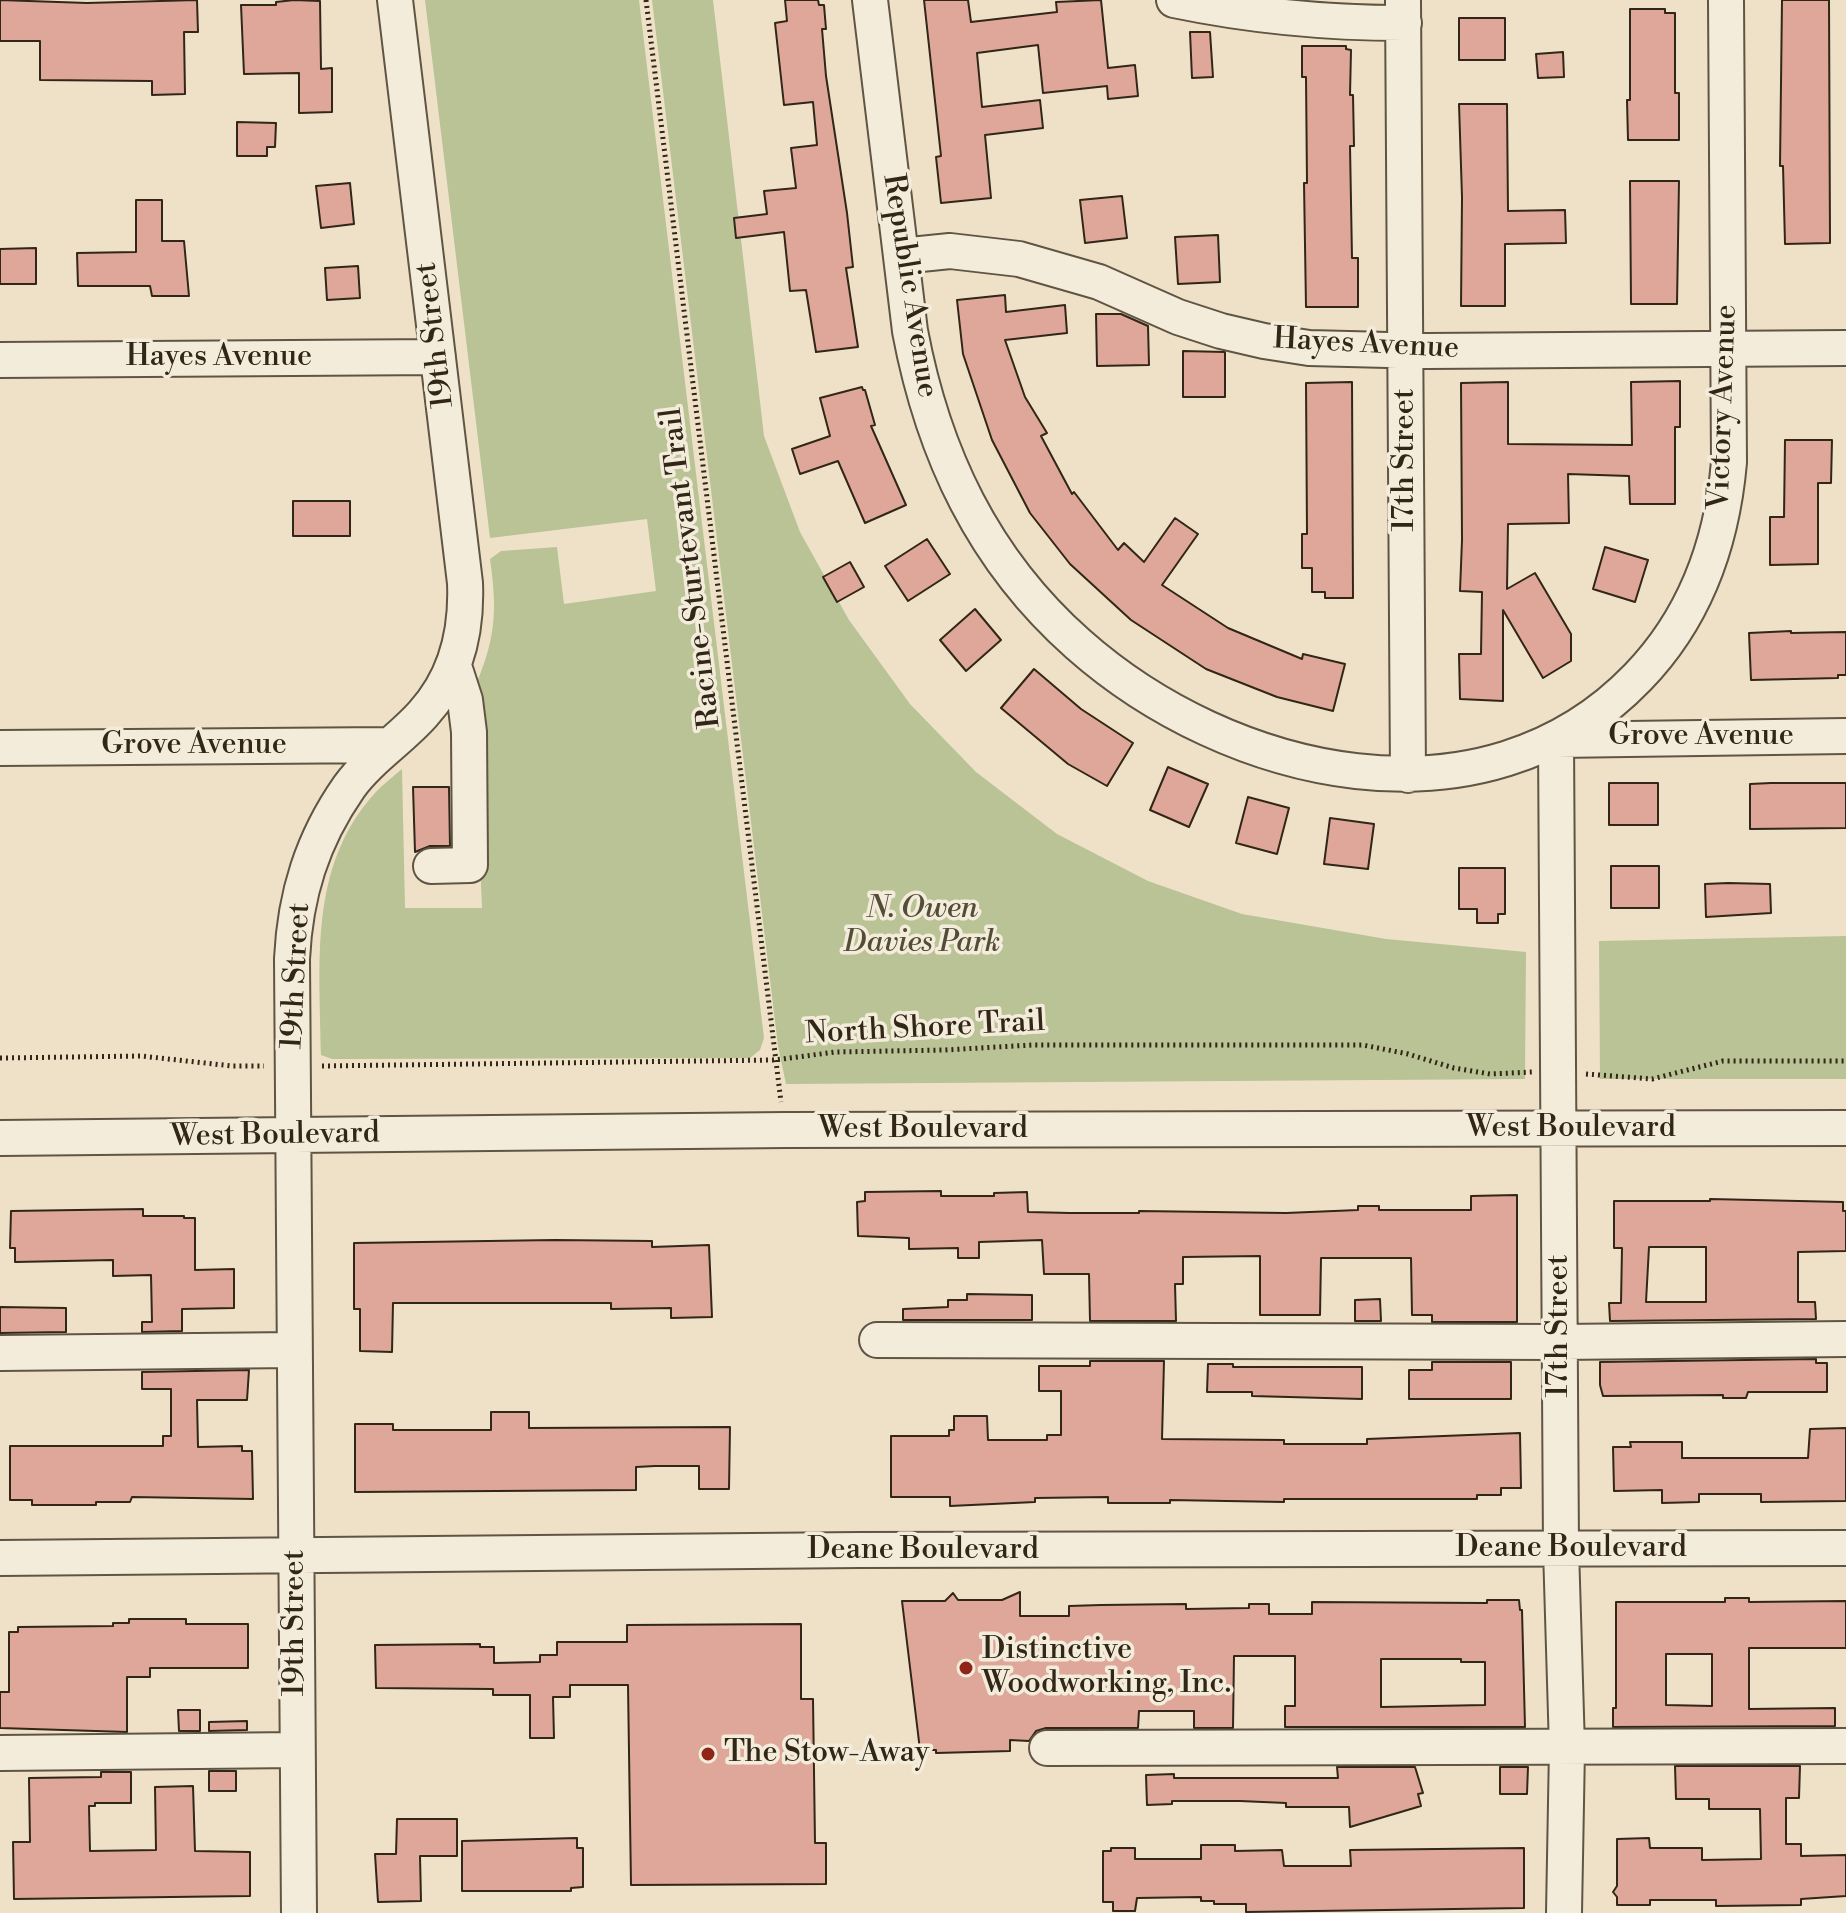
<!DOCTYPE html>
<style>
body{margin:0}
canvas{display:block;background:#eee1c8}
</style>
<canvas width="1846" height="1913"></canvas>
<script>
const context = document.querySelector('canvas').getContext('2d');
context.lineJoin = 'round';
function fillPath(path, color) { context.fillStyle = color; context.fill(path, 'evenodd'); }
function strokePath(path, color, width, dash) { context.strokeStyle = color; context.lineWidth = width; context.lineCap = dash ? 'butt' : 'round'; context.setLineDash(dash || []); context.stroke(path); }
function write(font, color, halo, rows, align = 'center') {
  context.font = font + ' "Libre Bodoni",serif'; context.lineWidth = 7; context.setLineDash([]); context.textBaseline = 'middle'; context.strokeStyle = halo; context.fillStyle = color; for (const [text, x, y, turn = 0] of rows) {
    context.save(); context.translate(x, y); context.rotate((+turn || 0) * Math.PI / 180); context.textAlign = isNaN(turn) ? turn : align; if (halo) context.strokeText(text, 0, 0); context.fillText(text, 0, 0); context.restore();
  }
}
const green = new Path2D(`
 M425,0H639L764,1038L760,1050L750,1058L332,1059L321,1055C320,964 308,866 375,793C383,784 393,777 402,769L405,908H482L473,692C495,640 498,615 490,559L501,551L557,547L564,604L656,591L647,519L490,538Z
 M652,0H713L764,436L800,532L849,620L910,704L976,772L1057,834L1148,881L1242,914L1386,939L1526,952L1525,1079L786,1084L778,1046Z
 M1846,936V1079H1600L1599,941Z`);
const building = new Path2D(`
 M0,0L87,3L197,0L198,32H184L185,94L152,95V81L40,80V41H0Z
 M294,0L320,1L321,69L332,68V112L299,113V73L244,74L241,5H276V2Z
 M785,0H818L819,5H824L826,29H822L826,76L847,213L853,267L846,268L858,347L816,352L806,290L790,291L784,232L736,238L734,218L767,214L764,191L796,188L791,148L817,145L813,102L784,105L775,23L787,21Z
 M924,0H968L971,22L1057,12L1056,2L1101,0L1108,68L1135,65L1138,96L1108,99L1107,86L1043,93L1038,45L977,53L982,107L1040,100L1043,128L985,135L991,198L941,203L936,157L941,156Z
 M1782,0H1829L1830,243L1785,244L1783,166H1780Z
 M1630,9H1665V13H1675V93H1679V140H1628L1627,100H1630Z
 M1459,18H1505V60H1459Z
 M1190,32H1210L1213,77L1192,78Z
 M1302,46H1346V49L1351,50L1350,95H1353L1354,146H1350L1352,258H1358V307H1306L1304,183H1307L1306,77H1302Z
 M1563,52L1564,77L1538,78L1536,54Z
 M1459,104H1507L1508,211L1565,210L1566,243L1505,244V306H1461L1462,197Z
 M237,122L276,123L275,147H267V156H237Z
 M1630,181H1679L1677,304H1631Z
 M350,183L354,224L321,228L316,186Z
 M1122,196L1127,238L1085,243L1080,200Z
 M136,200H162V241H184L189,296H152L150,286H78L77,253L136,252Z
 M1218,235L1220,282L1178,284L1175,237Z
 M36,248V284H0V249Z
 M358,266L360,298L327,300L325,268Z
 M1005,295L1006,312L1065,305L1067,333L1005,340L1025,397L1047,433L1041,436L1072,494L1074,492L1118,550L1124,543L1144,562L1175,518L1198,534L1162,585L1228,628L1302,659L1303,654L1345,664L1333,711L1277,697L1206,669L1131,620L1070,564L1030,513L992,440L963,354L957,300Z
 M1096,314H1121L1148,326L1149,365L1097,366Z
 M1183,351L1225,352V397H1183Z
 M1680,381V427H1675V504H1630L1629,476L1568,474L1569,523L1508,524L1507,589L1535,573L1571,634V661L1543,678L1503,610V701L1460,699L1459,654H1481L1482,592L1460,591L1462,540L1461,383L1508,382V444L1632,445L1631,382Z
 M1352,382L1353,598H1325V592H1312V568H1302V534H1307L1306,383Z
 M862,387L863,390H865L875,425L871,426L906,505L865,523L838,461L800,474L792,449L830,436L820,398Z
 M1785,440H1832L1831,483H1818V564L1770,565V517H1784Z
 M293,501H350V536H293Z
 M927,539L950,574L908,601L885,566Z
 M1605,547L1648,560L1635,602L1593,589Z
 M850,562L864,587L837,602L823,577Z
 M975,609L1001,640L966,671L940,640Z
 M1791,631V633L1846,632V675H1838V678L1751,680L1749,633Z
 M1034,669L1081,709L1133,743L1107,786L1068,764L1001,708Z
 M1168,767L1208,784L1189,827L1150,810Z
 M1609,783H1658V825H1609Z
 M1771,783H1846V828L1750,829V784Z
 M413,787H449L450,846H430L415,852Z
 M1248,797L1289,808L1277,854L1236,843Z
 M1330,818L1374,824L1368,869L1324,864Z
 M1611,866H1659V908H1611Z
 M1459,868H1505V914H1498V923H1477V909H1459Z
 M1728,883L1770,884L1771,913L1706,917L1705,884Z
 M941,1191V1196H994V1193L1027,1192L1028,1212L1070,1213H1139V1211L1286,1213L1358,1210V1206H1379V1210H1471V1196L1517,1195V1322H1432V1315H1412L1411,1258H1321L1320,1315H1260V1256L1183,1257V1284H1175L1176,1321H1090L1089,1274H1044L1042,1240L979,1242V1258H958V1248L909,1249V1238L858,1236L857,1202L865,1201V1192Z
 M1710,1199L1843,1202V1211H1846V1251L1798,1252V1302H1815L1816,1319L1610,1321L1609,1303H1621L1622,1248H1614V1201H1710ZM1649,1247H1706V1302H1646Z
 M143,1209V1216H184V1218H195V1270L234,1269V1308L182,1309V1331L142,1332V1322H152L151,1275L113,1276V1260L15,1262V1248H10L11,1211Z
 M555,1240L652,1241V1247L709,1245L712,1317L671,1318V1308L611,1309V1303H393L392,1352L360,1351V1309H354V1243Z
 M967,1294L1032,1295V1320H903V1309L948,1307V1300H967Z
 M1380,1299L1381,1321H1355V1300Z
 M0,1307L66,1308V1332L0,1333Z
 M1816,1359V1363H1827V1392H1748L1746,1398H1723V1395L1603,1396L1600,1385V1362Z
 M1090,1361H1164L1162,1439L1284,1440V1444H1367V1439L1520,1433L1521,1488H1501V1495H1477V1499H1284V1502L1170,1500V1503H1108V1497L1035,1498V1502L950,1506V1497H891V1436H949V1430H954V1416H987L988,1440H1047V1435H1061V1391H1039V1366H1090Z
 M1432,1362H1511V1399H1409V1370H1432Z
 M1208,1364H1233V1367H1362V1399L1252,1396V1392H1207Z
 M249,1370L247,1400H197L198,1447L242,1446V1451H252L253,1499L132,1497L130,1502H96V1505H32V1500H10V1446H163V1436H171V1389H142V1372Z
 M491,1412H529V1428L730,1427L729,1489H699V1466H655L636,1467V1490L355,1492V1424H393V1430H491Z
 M1846,1428V1501L1761,1502V1494H1699V1502L1662,1503V1490L1614,1491L1613,1447H1631L1630,1442H1682V1458H1808L1810,1429Z
 M1020,1592V1616H1069V1606L1101,1605L1186,1604V1609L1249,1608V1604H1269V1614H1312V1602L1487,1603V1600H1519L1520,1610H1522L1525,1727H1285V1706H1295V1656H1234L1233,1728H1194V1711H1139L1138,1728H1046L1036,1731L1029,1741L1010,1740V1751L936,1753V1750H920L902,1601H945L953,1593L958,1600H1002ZM1381,1659H1461V1662H1485V1705L1381,1707Z
 M1725,1598H1749V1602L1846,1601V1648H1749V1709L1835,1708V1726L1613,1727V1708H1616V1602H1725ZM1666,1654H1712V1706L1666,1705Z
 M129,1619H186V1624H248V1668H150V1677H127V1732L0,1728V1692H9V1632H18V1627L113,1626V1623H129Z
 M801,1624V1699H813L815,1843H826V1884L631,1885L628,1685H570V1697H553L554,1738H530V1695H493V1689L376,1688L375,1645L480,1644V1647H494V1663L540,1662V1655H557V1642H627V1625Z
 M178,1710H200V1731H179Z
 M247,1721V1730L209,1731V1722Z
 M1675,1766H1800L1799,1798H1786V1844H1801V1856L1846,1855V1896L1801,1899V1905L1716,1906V1900H1650V1905H1617V1897L1613,1892L1617,1886V1839L1649,1838L1650,1848H1702V1860L1761,1859L1760,1809H1709V1799H1676Z
 M1337,1767H1415L1423,1793L1418,1794L1421,1806L1350,1827L1349,1807H1286V1803L1240,1801H1172V1804L1147,1805L1146,1775L1174,1774V1778H1338Z
 M1500,1767H1528L1527,1794H1500Z
 M209,1771H236V1791H209Z
 M101,1772H131V1803H95V1806H89L90,1851L156,1850L155,1787L193,1786L195,1851L250,1852V1896L14,1899L13,1842H30L29,1778L101,1777Z
 M397,1819H457V1856H420L421,1901L378,1902L375,1854H396Z
 M577,1838V1848H583V1887L571,1888V1891H462V1841Z
 M1201,1845H1235V1851L1282,1850L1284,1866H1351L1350,1850L1524,1848V1908L1246,1912V1904H1214V1901H1201V1897L1137,1898L1135,1911H1113V1902H1103V1851H1111V1848H1135V1859H1201Z`);
const path = new Path2D(`
 M646,0L781,1102
 M0,1058L141,1056L232,1066H264
 M322,1066L774,1060L836,1052L945,1050L1032,1045H1363L1408,1054L1454,1068L1490,1074L1532,1072
 M1586,1074L1652,1079L1723,1061H1846`);
const minor = new Path2D(`
 M870,0L910,331C933,453 983,560 1078,644C1229,778 1483,838 1638,677C1695,618 1722,543 1729,462L1726,0
 M1174,0C1251,16 1325,23 1404,23
 M1403,0L1408,775
 M901,256L950,251L1019,259L1099,282L1178,317L1221,331L1264,341L1309,348L1427,351L1846,348
 M0,360L438,357
 M0,748L388,745
 M431,866L470,865L469,732L465,700L454,666
 M0,1138L786,1130L1846,1128
 M877,1340L1560,1342L1846,1339
 M0,1353L294,1350
 M0,1558L859,1550L1846,1548
 M1047,1748L1846,1746
 M0,1753L297,1750
 M299,1913L292,959C295,895 312,840 349,787C370,758 400,740 423,714C457,677 467,631 465,583L395,0
 M1564,1913L1567,1748L1561,1549L1556,740L1846,736`);
const markers = [
 [966,1668,8,"#8f2418"],
 [708,1754,8,"#8f2418"]
];
const streetNames = [
 ["Republic Avenue",909,286,81],
 ["19th Street",436,335,-97],
 ["Hayes Avenue",1366,345,3],
 ["Hayes Avenue",219,358],
 ["Victory Avenue",1724,407,-88],
 ["17th Street",1406,460,-90],
 ["Racine-Sturtevant Trail",692,568,-97],
 ["Grove Avenue",1701,737],
 ["Grove Avenue",194,746],
 ["19th Street",297,976,-87],
 ["North Shore Trail",925,1029,-3],
 ["West Boulevard",1571,1129],
 ["West Boulevard",923,1130],
 ["West Boulevard",275,1136,-1],
 ["17th Street",1560,1326,-90],
 ["Deane Boulevard",1571,1549],
 ["Deane Boulevard",923,1551],
 ["19th Street",296,1623,-90]
];
const parkNames = [
 ["N. Owen",922,910],
 ["Davies Park",922,944]
];
const poiNames = [
 ["Distinctive",982,1651],
 ["Woodworking, Inc.",982,1685],
 ["The Stow-Away",724,1754]
];
fillPath(green, '#b9c396');
fillPath(building, '#dfa799');
strokePath(building, '#312617', 2);
strokePath(minor, '#605543', 38);
strokePath(path, '#312617', 5, [2, 4]);
strokePath(minor, '#f4ecdb', 34);
for (const [x, y, r, color] of markers) { const dot = new Path2D(); dot.arc(x, y, r, 0, 2 * Math.PI); context.fillStyle = color; context.fill(dot); strokePath(dot, '#f4ecdb', 3); }
write('30px', '#312617', '#f4ecdb', streetNames);
write('italic 30px', '#534d37', '#f4ecdb', parkNames);
write('30px', '#312617', '#f4ecdb', poiNames, 'left');
</script>
